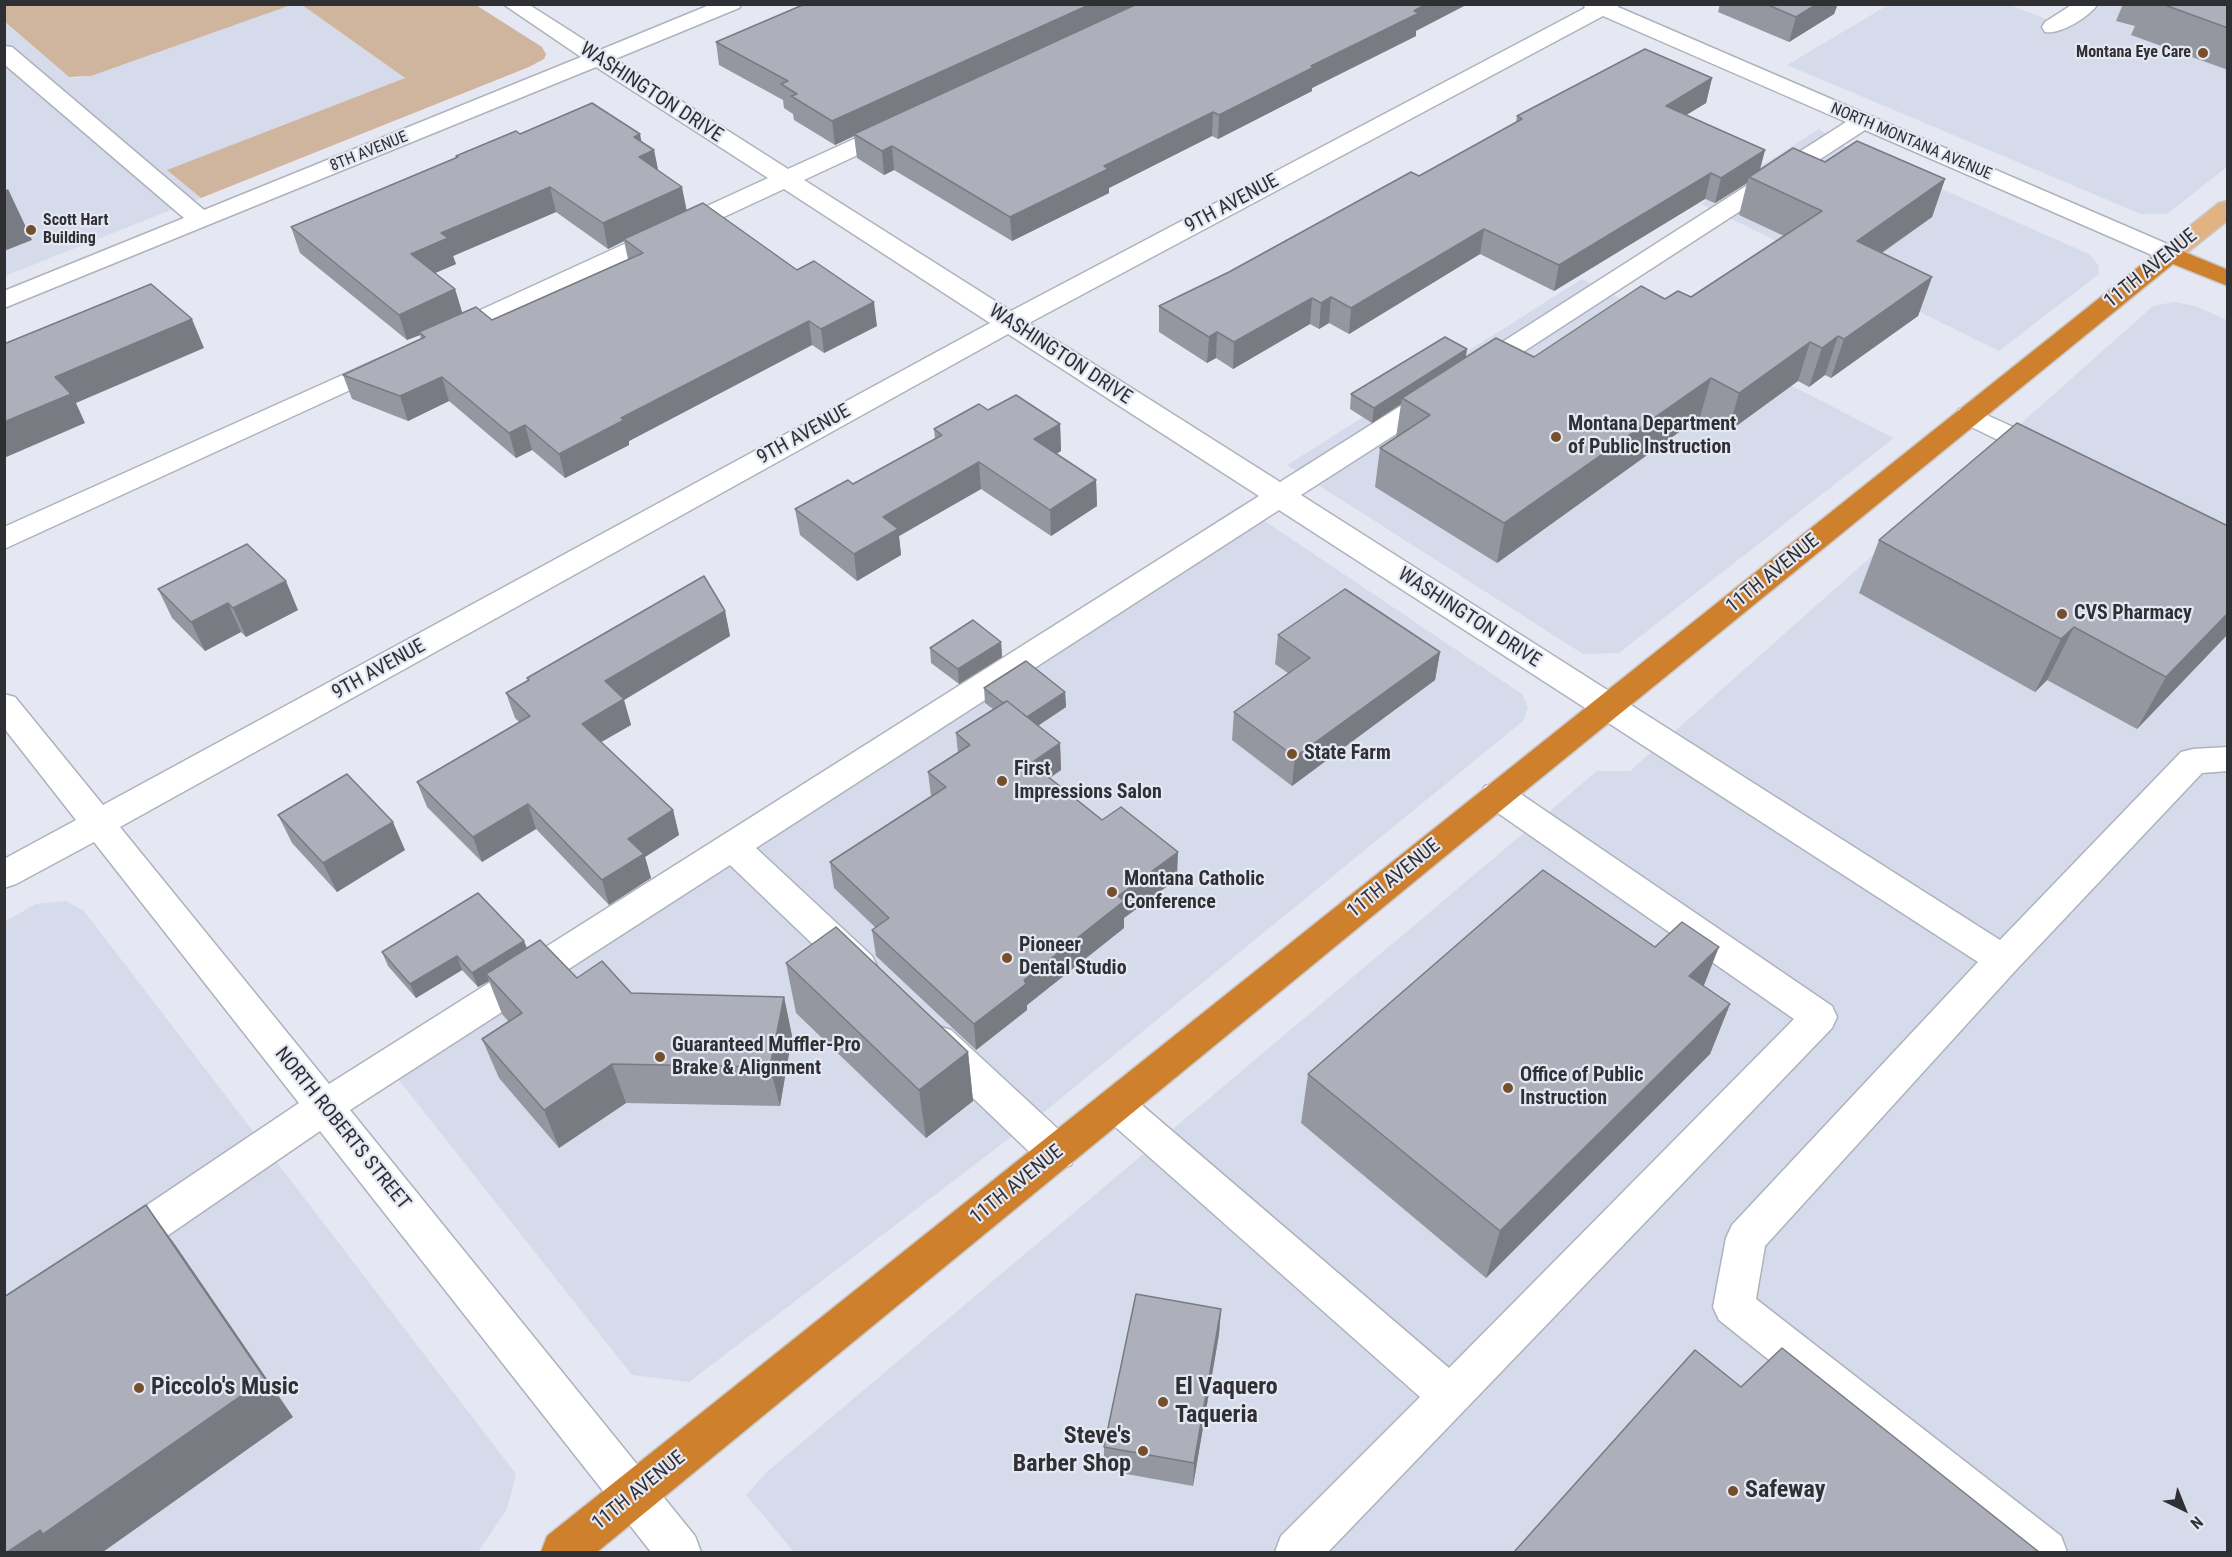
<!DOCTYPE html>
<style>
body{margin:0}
#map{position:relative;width:2232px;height:1557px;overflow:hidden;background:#e5e8f3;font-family:"Roboto Condensed",sans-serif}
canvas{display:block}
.frame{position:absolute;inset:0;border:6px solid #2e3034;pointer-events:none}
.north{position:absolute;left:2154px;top:1479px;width:60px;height:60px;-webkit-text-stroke:4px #e5e8f3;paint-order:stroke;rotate:137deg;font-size:16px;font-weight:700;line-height:24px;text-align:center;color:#2e3034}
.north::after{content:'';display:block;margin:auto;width:21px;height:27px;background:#2e3034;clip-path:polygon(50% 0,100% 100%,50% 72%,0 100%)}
</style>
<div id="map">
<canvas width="2232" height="1557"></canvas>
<div class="frame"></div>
<div class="north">N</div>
</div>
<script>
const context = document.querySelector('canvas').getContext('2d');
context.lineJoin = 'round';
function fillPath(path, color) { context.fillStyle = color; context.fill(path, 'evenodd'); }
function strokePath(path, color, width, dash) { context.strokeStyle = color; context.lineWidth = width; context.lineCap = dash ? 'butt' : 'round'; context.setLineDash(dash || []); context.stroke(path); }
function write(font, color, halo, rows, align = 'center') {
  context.font = font + ' "Roboto Condensed",sans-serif'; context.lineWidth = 4.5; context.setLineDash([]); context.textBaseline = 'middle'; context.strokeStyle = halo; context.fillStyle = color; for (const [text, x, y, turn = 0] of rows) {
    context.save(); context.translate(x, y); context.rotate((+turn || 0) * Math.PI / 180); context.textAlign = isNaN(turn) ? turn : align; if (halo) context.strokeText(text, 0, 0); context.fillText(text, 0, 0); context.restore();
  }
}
const built = new Path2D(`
 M290,5H302L405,78L168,170L201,198L5,276L4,22L69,77L77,78L91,76Z
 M1888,5H2010L2066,27L2100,5H2227V167L2167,214H2141L1787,65Z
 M1819,129L1842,145L2089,254L2098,265L2099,274L1999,351L1701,204Z
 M1582,279L1894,438L1619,653L1583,654L1287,465Z
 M2174,302L2195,306L2227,320V1552H794L746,1495L769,1470L1597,771H1630L2153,306Z
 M1241,505L1522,694L1528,707L1523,721L1044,1112L689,1382L632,1375L383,1060Z
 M66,901L84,911L516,1474L507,1509L478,1552H5L4,922L36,904Z`);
const green = new Path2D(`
 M4,5L5,4L291,5L91,76L69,77L5,22Z
 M302,5H476L542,47L546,54L544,59L529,67L201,198L167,170L405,78Z`);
const minor = new Path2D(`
 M503,4H528L600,50L712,4H742L739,8L615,59L788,169L889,123L897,121L905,123L909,128L905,133L804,180L1011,311L1585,8L1583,4H1619L1618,7L2179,249L2183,254L2179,259L2170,262L2161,259L1865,130L1486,376L1477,378L1468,376L1464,370L1468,364L1846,122L1603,16L1029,323L1280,482L1426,390L1436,388L1446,390L1450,396L1446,402L1301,495L2000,940L2181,752L2193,749L2228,747V771L2202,773L2016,970L1765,1246L1756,1299L2061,1536L2067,1552H2010L1719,1320L1713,1307L1726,1238L1732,1225L1978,962L1279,510L756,848L872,956L877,966L872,976L859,980L846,976L730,865L350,1110L695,1536L701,1552H651L320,1131L135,1258L121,1263L107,1258L101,1245L107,1232L299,1103L94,842L16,884L4,888V859L76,820L4,728V694L15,697L103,805L990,323L784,189L457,341L448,343L439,341L435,335L439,329L768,178L596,67L4,308V291L184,218L4,64V46L12,47L204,210L581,57ZM1008,334L1259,496L329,1084L120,827Z
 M2073,4H2098C2089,17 2060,35 2045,32L2042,27L2045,22Z
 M387,355L396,357L400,363L396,369L4,549V527Z
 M1969,407L2055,446L2059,452L2055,458L2045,461L2035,458L1959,421L1955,415L1959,409Z
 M1497,783L1509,786L1832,1006L1837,1017L1832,1028L1328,1552H1275L1281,1536L1420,1397L1103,1116L1097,1105L1103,1094L1116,1089L1129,1094L1449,1368L1794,1019L1485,804L1480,795L1485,786Z
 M938,1026L951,1030L1071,1141L1076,1153L1071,1165L1057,1170L1043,1165L925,1052L920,1041L925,1030Z`);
const major = new Path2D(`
 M2228,201V220L2179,259L2170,262L2161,259L2157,254L2161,249L2219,203Z`);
const highway = new Path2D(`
 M2170,246L2228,270V286L2173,264L1509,804L597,1552H541L547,1536L2161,249Z`);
const wall = new Path2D(`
 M1720,4H1839L1837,6L1834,14L1789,42L1718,12Z
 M2123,4H2228V70L2131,35L2135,26L2116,21Z
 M1416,31V36L1312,88V91L1218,139L1212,136L1109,188V193L1012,241L894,170L884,175L857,158L854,136L835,145L794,120L793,114L784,108L783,100L719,65L716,42Z
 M1712,78L1706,103L1686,115L1765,150L1760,170L1825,162L1945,179L1932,217L1882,253L1932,277L1918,316L1831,378L1825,375L1809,387L1798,381L1728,432L1700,417L1497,563L1375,487L1380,448L1396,437L1401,404L1372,423L1350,409L1351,394L1466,357H1534L1665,299L1691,297L1784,236L1739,215L1747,183L1715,203L1705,199L1554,291L1480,254L1349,334L1329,323L1319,329L1310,324L1233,369L1216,358L1207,363L1159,332V306L1229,272L1419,176L1516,122L1517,116Z
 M520,134L641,142L654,150L658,170L687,211L877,326L824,353L812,345L629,441V445L565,478L532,450L516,458L449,401L408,421L352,399L343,375L421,339L420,335L407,340L300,253L291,227L456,158V156ZM556,212L608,249L624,241L628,259L492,320L462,313L455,289L435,273L456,264L453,256Z
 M988,410L1060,424L1061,451L1056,454L1096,480L1097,506L1051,536L981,489L899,536L901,555L857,581L800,535L795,509L853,484L935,439L934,429Z
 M2228,526V634L2137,729L2047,680L2035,692L1859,593L1879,540Z
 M158,589L298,610L246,637L241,632L205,651L172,618Z
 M725,611L730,636L624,700L631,725L601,742L673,810L679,835L645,857L651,878L609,905L536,829L482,862L427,807L417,782L519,722L515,718L506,693L528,680L527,678Z
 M1278,635L1440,652L1435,680L1292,786L1232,740L1234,712L1288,673L1275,664Z
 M1001,642L1002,657L959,684L931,663L930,648Z
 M984,688L1065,692L1066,707L1038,726L1060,743L1061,770L1050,778L1177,879L1124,918V928L1027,1005V1010L976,1050L876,956L872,930L875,927L834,888L830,862L931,796L928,772L958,753L956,733L993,709L985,703Z
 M278,815L405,850L337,892L292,843Z
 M527,949L577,978L631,993L784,997L792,1036L780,1106L626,1103L559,1148L499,1078L482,1039L509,1022L502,1014L489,981L478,987L462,970L416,998L388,966L382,952Z
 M786,963L968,1052L973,1101L926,1138L796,1013Z
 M1704,986L1730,1004L1710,1054L1486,1278L1301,1123L1308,1074Z
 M1221,1309L1219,1334L1193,1486L1104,1470V1447Z`);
const shadedWall = new Path2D(`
 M1091,4H1141L854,134V136L835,145L832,121Z
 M1426,4H1468L1416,31V36L1312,88V91L1218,139L1219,115Z
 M1817,4H1839L1837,6L1834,14L1789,42L1796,17Z
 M1712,78L1706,103L1660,131L1666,106Z
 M1213,112L1212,136L1109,188V193L1012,241L1010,217L1104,166Z
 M640,134L644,155L654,150L659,175L639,162L634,137Z
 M892,146L894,170L884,175L882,151Z
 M1765,150L1758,175L1749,177L1747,183L1715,203L1721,178Z
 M1711,173L1705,199L1554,291L1559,265Z
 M1945,179L1932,217L1844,279L1857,241Z
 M550,187L556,212L453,256L456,264L419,280L411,254L441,233Z
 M682,187L687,212L624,239V241L608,249L603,223Z
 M8,189L32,240L4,251V191Z
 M1484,229L1480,254L1349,334L1351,308Z
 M1932,277L1918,316L1831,378L1844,339Z
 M455,289L463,315L419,332L420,335L407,340L399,315Z
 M1331,297L1329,323L1319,329L1321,303Z
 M1312,298L1310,324L1233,369L1234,342Z
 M874,302L877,326L824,353L821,329Z
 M192,319L204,348L76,403L85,423L4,458V422L55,377Z
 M809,321L812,345L629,441V445L565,478L559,454L621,418Z
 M1217,332L1216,358L1207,363L1209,337Z
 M1838,336L1825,375L1809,387L1822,348Z
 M1810,342L1798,381L1728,432L1739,393Z
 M1467,349L1465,363L1402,398L1401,404L1372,423L1374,408Z
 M442,377L449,401L408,421L400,396Z
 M1711,378L1700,417L1497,563L1504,523Z
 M1060,424L1061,451L1035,466L1034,439Z
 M525,425L532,450L516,458L509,433Z
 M979,462L981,489L899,536L901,555L857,581L854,554L883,517Z
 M1096,480L1097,506L1051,536L1050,510Z
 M286,581L298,610L246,637L233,608Z
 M228,603L241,632L205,651L191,622Z
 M725,611L730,636L624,700L631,725L589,749L582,724L605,681Z
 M2228,613V634L2137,729L2166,677Z
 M2074,627L2047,680L2035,692L2061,639Z
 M1001,642L1002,657L959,684L958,669Z
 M1440,652L1435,680L1292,786L1295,757Z
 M1065,692L1066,707L1025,734L1024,719Z
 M1060,743L1061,770L1033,789L1031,763Z
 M528,804L536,829L482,862L473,837Z
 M673,810L679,835L645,857L651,878L609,905L602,880L628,839Z
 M393,822L405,850L337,892L323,863Z
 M1178,852L1177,879L1124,918V928L1027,1005V1010L976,1050L974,1024L1024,980L1118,896Z
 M524,941L530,955L486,974L489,981L478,987L472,973Z
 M1719,947L1699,998L1689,976Z
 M457,956L462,970L416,998L410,984Z
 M784,997L792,1036L780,1106L770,1067Z
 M1730,1004L1710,1054L1486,1278L1500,1231Z
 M968,1052L973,1101L926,1138L919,1090Z
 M612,1064L626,1103L559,1148L544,1110Z
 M146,1205L176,1246L293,1417L103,1552H7L40,1530Z
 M1221,1309L1219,1334L1193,1486L1194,1463Z`);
const building = new Path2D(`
 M805,4H1091L832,121L791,96L797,94L781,84L788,81L716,42Z
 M1137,4H1426L1414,11L1419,13L1311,66L1314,67L1219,115L1213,112L1104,166L1108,169L1010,217L892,146L882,151L854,134Z
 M1766,4H1817L1796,17Z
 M2162,4H2228V28Z
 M1645,49L1712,78L1666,106L1765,150L1721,178L1711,173L1559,265L1484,229L1351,308L1331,297L1321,303L1312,298L1234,342L1217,332L1209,337L1159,306L1229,272L1411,172L1419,176L1522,119L1517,116Z
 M592,103L640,134L634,137L654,150L639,157L682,187L603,223L550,187L441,233L448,238L411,254L455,289L399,315L291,227L458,157L456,156L516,131L520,134Z
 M1857,141L1945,179L1857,241L1932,277L1844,339L1838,336L1822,348L1810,342L1739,393L1711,378L1504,523L1380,448L1430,415L1402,398L1496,338L1534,357L1641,286L1665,299L1678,291L1691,297L1822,211L1749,177L1793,148L1825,162Z
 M703,203L797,270L814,261L874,302L821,329L809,321L621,418L624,420L559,454L525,425L509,433L442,377L400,396L343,375L425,337L419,332L476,307L492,320L643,253L624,239Z
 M151,284L192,319L55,377L71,394L4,422V344Z
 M1445,337L1467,349L1374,408L1351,394Z
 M1016,395L1060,424L1034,439L1096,480L1050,510L979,462L883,517L898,529L854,554L795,509L848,480L853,484L942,435L934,429L979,404L988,410Z
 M2017,423L2228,526V613L2166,677L2074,627L2061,639L1879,540Z
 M247,544L286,581L233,608L228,603L191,622L158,589Z
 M704,576L725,611L605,681L624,699L582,724L673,810L628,839L644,854L602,880L528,804L473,837L417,782L530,716L506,693L529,680L527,678Z
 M1345,589L1440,652L1295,757L1234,712L1310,658L1278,635Z
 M973,620L1001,642L958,669L930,648Z
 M1026,661L1065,692L1027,717L1007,701L1003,703L984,688Z
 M1007,701L1060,743L1031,763L1102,820L1121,807L1178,852L1118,896L1124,901L1024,980L1026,984L974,1024L872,930L889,918L830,862L946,787L928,772L970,745L956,733Z
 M347,774L393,822L323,863L278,815Z
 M1543,870L1655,947L1682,922L1719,947L1689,976L1730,1004L1500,1231L1308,1074Z
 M478,893L524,941L472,973L457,956L410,984L382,952Z
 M836,927L968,1052L919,1090L786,963Z
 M540,940L577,978L602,961L631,993L784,997L770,1067L612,1064L544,1110L482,1039L522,1013L486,974Z
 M146,1205L265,1379L43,1534L40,1530L7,1552H4V1297Z
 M1136,1294L1221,1309L1194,1463L1104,1447Z
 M1782,1348L2039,1552H1514L1695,1350L1741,1387Z`);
const markers = [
 [2203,53,6,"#754f2b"],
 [31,230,6,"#754f2b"],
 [1556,437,6,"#754f2b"],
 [2062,614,6,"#754f2b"],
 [1292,754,6,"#754f2b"],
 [1002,781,6,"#754f2b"],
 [1112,892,6,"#754f2b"],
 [1007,958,6,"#754f2b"],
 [660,1057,6,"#754f2b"],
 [1508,1088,6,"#754f2b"],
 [139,1388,6,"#754f2b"],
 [1163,1402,6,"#754f2b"],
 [1143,1451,6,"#754f2b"],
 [1733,1491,6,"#754f2b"]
];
const farPoinames = [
 ["Montana Eye Care",2191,53],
 ["Scott Hart",43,221,"left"],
 ["Building",43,239,"left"]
];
const farStreetnames = [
 ["NORTH MONTANA AVENUE",1911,142,23],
 ["8TH AVENUE",369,152,-22]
];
const streetNames = [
 ["WASHINGTON DRIVE",651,93,33],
 ["9TH AVENUE",1232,204,-28],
 ["11TH AVENUE",2151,269,-39],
 ["WASHINGTON DRIVE",1060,355,33],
 ["9TH AVENUE",804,435,-29],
 ["11TH AVENUE",1773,574,-39],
 ["WASHINGTON DRIVE",1469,618,33],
 ["9TH AVENUE",379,670,-29],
 ["11TH AVENUE",1394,879,-39],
 ["NORTH ROBERTS STREET",342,1129,51],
 ["11TH AVENUE",1017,1185,-39],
 ["11TH AVENUE",639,1491,-39]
];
const poiNames = [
 ["Montana Department",1568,425],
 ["of Public Instruction",1568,448],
 ["CVS Pharmacy",2074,614],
 ["State Farm",1304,754],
 ["First",1014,770],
 ["Impressions Salon",1014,793],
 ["Montana Catholic",1124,880],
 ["Conference",1124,903],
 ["Pioneer",1019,946],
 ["Dental Studio",1019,969],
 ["Guaranteed Muffler-Pro",672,1046],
 ["Brake & Alignment",672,1069],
 ["Office of Public",1520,1076],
 ["Instruction",1520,1099]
];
const nearPoinames = [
 ["Piccolo's Music",151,1388],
 ["El Vaquero",1175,1388],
 ["Taqueria",1175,1416],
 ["Steve's",1131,1437,"right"],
 ["Barber Shop",1131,1465,"right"],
 ["Safeway",1745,1491]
];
fillPath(built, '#d5dbeb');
fillPath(green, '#d0b59e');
strokePath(minor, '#aeb2bc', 3);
strokePath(major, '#c9c9ca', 3);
strokePath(highway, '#c9c9ca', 3);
fillPath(minor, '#fff');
fillPath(major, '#e2b381');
fillPath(highway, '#cf802d');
fillPath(wall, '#9597a0');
fillPath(shadedWall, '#797b82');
fillPath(building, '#adb0ba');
strokePath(building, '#797b82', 1.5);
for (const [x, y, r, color] of markers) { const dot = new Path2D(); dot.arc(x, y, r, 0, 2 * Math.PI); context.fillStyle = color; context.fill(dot); strokePath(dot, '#e5e8f3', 2); }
write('bold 16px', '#2e3034', '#e5e8f3', farPoinames, 'right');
write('16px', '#2e3034', '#e5e8f3', farStreetnames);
write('20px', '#2e3034', '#e5e8f3', streetNames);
write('bold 20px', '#2e3034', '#e5e8f3', poiNames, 'left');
write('bold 24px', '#2e3034', '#e5e8f3', nearPoinames, 'left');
</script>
